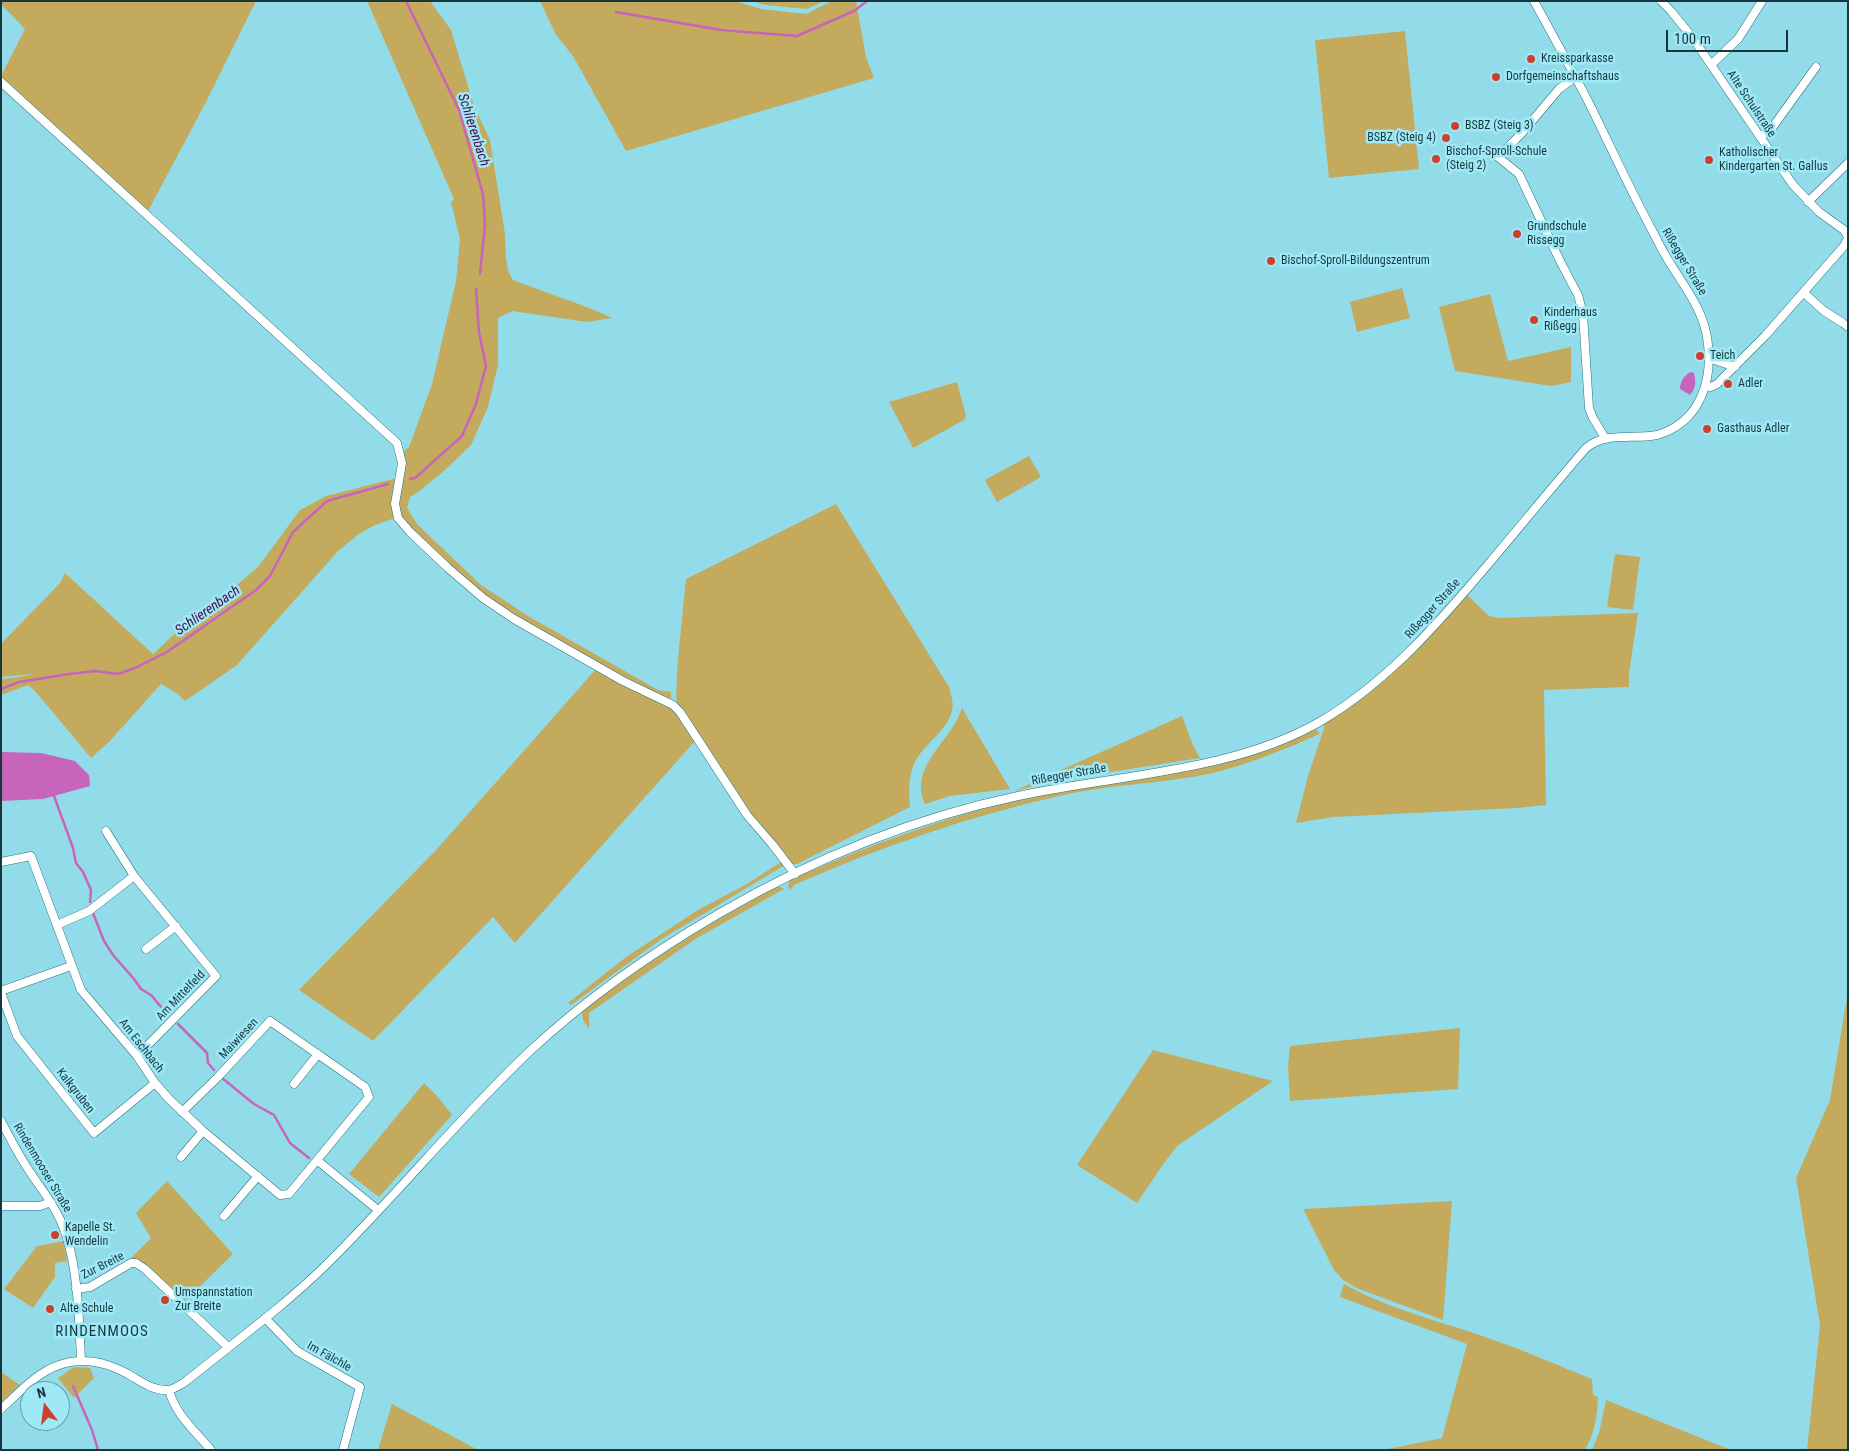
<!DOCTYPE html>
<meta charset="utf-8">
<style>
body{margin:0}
#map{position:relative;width:1849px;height:1451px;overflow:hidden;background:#92dcea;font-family:"Roboto Condensed",sans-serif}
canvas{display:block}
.frame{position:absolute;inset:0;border:2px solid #18373d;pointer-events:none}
.north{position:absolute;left:20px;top:1381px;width:50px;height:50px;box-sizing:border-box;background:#9fe9f7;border:1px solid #69a2ad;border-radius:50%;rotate:345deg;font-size:14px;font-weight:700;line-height:20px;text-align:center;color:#18373d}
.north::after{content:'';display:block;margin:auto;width:18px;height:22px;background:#cc402c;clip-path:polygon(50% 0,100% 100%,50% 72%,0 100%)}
.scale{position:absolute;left:1666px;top:30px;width:122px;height:22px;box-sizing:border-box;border:2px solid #18373d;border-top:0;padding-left:6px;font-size:15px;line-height:18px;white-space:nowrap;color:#18373d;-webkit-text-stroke:4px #9fe9f7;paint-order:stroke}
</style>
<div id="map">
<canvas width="1849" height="1451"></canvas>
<div class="frame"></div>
<div class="north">N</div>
<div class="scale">100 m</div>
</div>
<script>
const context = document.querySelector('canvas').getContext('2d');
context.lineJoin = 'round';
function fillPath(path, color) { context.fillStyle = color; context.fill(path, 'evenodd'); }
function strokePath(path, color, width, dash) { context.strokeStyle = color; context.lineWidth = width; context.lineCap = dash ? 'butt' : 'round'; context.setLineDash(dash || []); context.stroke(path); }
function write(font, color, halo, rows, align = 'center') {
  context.font = font + ' "Roboto Condensed",sans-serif'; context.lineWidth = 5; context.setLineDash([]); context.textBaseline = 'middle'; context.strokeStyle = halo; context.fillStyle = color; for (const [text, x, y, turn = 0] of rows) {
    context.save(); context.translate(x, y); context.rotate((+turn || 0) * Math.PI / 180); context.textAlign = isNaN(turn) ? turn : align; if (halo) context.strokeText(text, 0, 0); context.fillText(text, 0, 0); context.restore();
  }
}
const green = new Path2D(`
 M1,1H256L207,100L146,215L1,82V76L25,29L1,4Z
 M367,1H430L451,30L474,106L490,140L505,234L506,258L508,271L513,280C546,293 580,303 612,318L587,322L512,311L498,318V365L488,407L471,445L444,471L418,492L410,497L407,508L417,524L481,585L528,616L658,690L671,692V697L669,700L624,679L516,618L481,594L411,528L395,518L375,525L359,534L338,551L237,665L185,701L178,694L161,684L109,742L91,758L35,691L28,685L1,695V679L13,678L34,674L1,677V644L60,583L65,573L153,654L201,609L231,590L258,567L300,510L326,496L401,477V454L409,447L432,384L456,281L460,239L451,202L454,199Z
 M540,1H735L761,9L806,14L832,1H856L866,57L874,78L626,151L573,56L556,35Z
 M753,1H824L807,9L765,5Z
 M1405,31L1419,169L1329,178L1315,40Z
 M1402,288L1410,318L1357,332L1350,302Z
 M1490,294L1508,361L1571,347V382L1551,386L1455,371L1439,307Z
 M957,382L966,416L964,420L913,448L889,402Z
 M1029,456L1041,477L997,502L985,480Z
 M836,504L949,687C951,695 954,703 952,710C949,730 922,745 914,764C908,779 909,792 910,807L797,864H792L747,811L677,705L676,696L678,659L686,579Z
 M1615,554L1640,557L1633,610L1607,607Z
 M1464,592L1489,616L1500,618L1638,613L1629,673V687L1544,690L1546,805L1517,808L1333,817L1296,823L1308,776L1324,728V720L1369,688Z
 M597,668L671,707L677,713L696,740L515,943L493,917L373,1041L299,990L437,849Z
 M962,708L1010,789L950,796L925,804C908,766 952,741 962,708Z
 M1182,716L1193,745L1200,758L1060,780L1014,791Z
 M1312,729L1317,730L1320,734C1285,749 1250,764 1213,773C1162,784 1110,784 1059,796C967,817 880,847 794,885L790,890L788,886L790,880C867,846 944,817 1026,798C1069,788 1113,782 1157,775C1181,771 1207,768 1231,761C1259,753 1285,741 1312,729Z
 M781,862L785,865L660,940L571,1005L568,1003L626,957L698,910L747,884Z
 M778,886L784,889L697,938L589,1013V1029L583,1020L582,1011C645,963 708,923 778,886Z
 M1848,991V1450H1807L1820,1325L1796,1178L1830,1100Z
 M1460,1028L1458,1089L1290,1101L1288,1065L1290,1046Z
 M1153,1050L1273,1081L1177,1146L1162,1166L1137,1203L1077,1165Z
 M424,1083L438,1097L452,1115L379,1197L349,1174Z
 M167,1181L233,1254L184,1302L129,1260L151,1238L136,1213Z
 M1452,1201L1443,1320L1359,1289L1343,1280L1334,1270L1303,1209Z
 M64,1241L67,1261L55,1263V1277L33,1308L4,1289L37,1246Z
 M1344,1284C1388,1309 1440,1321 1488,1338C1523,1350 1557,1365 1592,1379L1593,1395L1598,1397C1597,1416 1595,1433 1585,1450H1383L1442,1438L1467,1344L1340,1297Z
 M74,1367L90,1368L94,1378L74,1398L58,1378Z
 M1,1372L20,1385L1,1402Z
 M1606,1400L1731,1450H1592L1599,1433Z
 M392,1404L478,1450H378Z`);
const water = new Path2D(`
 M1691,372L1694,373C1696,382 1696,388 1690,395L1680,389C1680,382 1684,375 1691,372Z
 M1,752L41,753L75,761L89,775L90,786L43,799L1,801Z`);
const stream = new Path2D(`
 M406,1L459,110L483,194L485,225L480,274
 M616,12L721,30L797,36L854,11L867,1
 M410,479L415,478L462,436L476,404L486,366L479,332L476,289
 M1,689L19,682L69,674L95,671L118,674L135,668L167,652L256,590L270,576L293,532L327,501L388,484
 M54,796L73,848L76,863L83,872L91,890L90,902
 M93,913L104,941L113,955L134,979L141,989L151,995L168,1015
 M178,1024L207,1053L208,1063L214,1070
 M222,1078L254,1104L274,1115L290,1143L309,1158
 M73,1386L92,1430L98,1450`);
const minor = new Path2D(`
 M1661,1L1671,11L1692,37L1793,185L1819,212L1844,230L1848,237
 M1711,65L1738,39L1762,1
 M1575,77L1559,89L1521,134L1498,157L1519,174L1560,261L1578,295L1583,314L1589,408L1593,418L1605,438
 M1,82L397,443L402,463L395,504L398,518L410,532L448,568L483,598L514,619L623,681L673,705L680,712L747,815L772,844L795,874
 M1760,137L1772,128L1816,67
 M1808,202L1848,163
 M1804,293L1824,311L1843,323L1848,327
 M1709,358L1735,367
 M1706,386L1711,387L1717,384L1765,336L1844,246L1848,238
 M106,831L134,876L216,976L137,1056
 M1,862L31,856L81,990L137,1056L155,1083L169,1099L203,1131L280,1195L289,1194L369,1097L365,1087L270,1021L217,1078L182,1112
 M57,925L89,911L134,876
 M146,949L176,926
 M1,991L71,966
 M1,993L17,1036L94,1133L155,1083
 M294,1084L318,1054
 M1,1121C11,1140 20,1158 32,1175C43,1191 55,1206 62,1224C78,1262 79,1319 81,1360
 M181,1157L203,1131
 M318,1161L378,1210
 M1,1206H40L51,1202
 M224,1216L258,1176
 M76,1289L90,1287L131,1263H136L145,1269L228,1347
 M265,1318L297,1351L360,1387L343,1450
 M169,1390C175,1414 195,1431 211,1450
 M1,1409C19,1393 36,1373 59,1365C85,1356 110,1363 133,1377C143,1383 155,1391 168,1390C174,1389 180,1385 185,1382C232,1344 283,1307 326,1265C396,1196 458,1119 530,1051C587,998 653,952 720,913C813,859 913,818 1018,796C1115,775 1234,772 1321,721C1389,681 1441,620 1491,561C1523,523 1554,485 1586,448C1607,431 1633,440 1657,435C1701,422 1714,379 1707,337C1702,308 1685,288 1670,263C1664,254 1659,244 1654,234C1630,190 1610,145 1588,101C1571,68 1552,34 1534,1`);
const markers = [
 [1531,59,5,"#cc402c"],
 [1496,77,5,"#cc402c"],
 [1455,126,5,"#cc402c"],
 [1446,138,5,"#cc402c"],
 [1436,159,5,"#cc402c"],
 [1709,160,5,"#cc402c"],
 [1517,234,5,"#cc402c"],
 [1271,261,5,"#cc402c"],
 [1534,320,5,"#cc402c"],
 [1700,356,5,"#cc402c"],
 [1728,384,5,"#cc402c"],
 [1707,429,5,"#cc402c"],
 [55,1235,5,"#cc402c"],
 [165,1300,5,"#cc402c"],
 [50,1309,5,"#cc402c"]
];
const poiNames = [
 ["Kreissparkasse",1541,59],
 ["Dorfgemeinschaftshaus",1506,77],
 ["BSBZ (Steig 3)",1465,126],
 ["BSBZ (Steig 4)",1436,138,"right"],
 ["Bischof-Sproll-Schule",1446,152],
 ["(Steig 2)",1446,166],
 ["Katholischer",1719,153],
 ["Kindergarten St. Gallus",1719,167],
 ["Grundschule",1527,227],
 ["Rissegg",1527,241],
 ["Bischof-Sproll-Bildungszentrum",1281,261],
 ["Kinderhaus",1544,313],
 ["Rißegg",1544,327],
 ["Teich",1710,356],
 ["Adler",1738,384],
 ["Gasthaus Adler",1717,429],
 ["Kapelle St.",65,1228],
 ["Wendelin",65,1242],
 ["Umspannstation",175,1293],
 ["Zur Breite",175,1307],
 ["Alte Schule",60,1309]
];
const streetNames = [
 ["Alte Schulstraße",1751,104,56],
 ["Rißegger Straße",1684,262,59],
 ["Rißegger Straße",1433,609,-48],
 ["Rißegger Straße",1069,775,-10],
 ["Am Mittelfeld",181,996,-46],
 ["Maiwiesen",239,1039,-47],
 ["Am Eschbach",141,1046,52],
 ["Kalkgruben",75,1091,52],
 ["Rindenmooser Straße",42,1168,59],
 ["Zur Breite",103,1266,-27],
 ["Im Fälchle",329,1357,29]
];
const waterNames = [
 ["Schlierenbach",473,130,72],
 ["Schlierenbach",208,611,-35]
];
const quarterNames = [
 ["RINDENMOOS",102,1332]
];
fillPath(green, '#c4aa5d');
fillPath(water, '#c765bd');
strokePath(stream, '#c765bd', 2.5);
strokePath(minor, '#267381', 9);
strokePath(minor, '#fff', 8);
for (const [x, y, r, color] of markers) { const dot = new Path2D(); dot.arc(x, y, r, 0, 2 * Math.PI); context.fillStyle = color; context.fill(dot); strokePath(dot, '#9fe9f7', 2); }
write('12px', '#18373d', '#9fe9f7', poiNames, 'left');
write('12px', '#18373d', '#9fe9f7', streetNames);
write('italic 14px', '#480844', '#9fe9f7', waterNames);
context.letterSpacing = '1px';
write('15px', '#18373d', '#9fe9f7', quarterNames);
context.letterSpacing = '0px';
</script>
